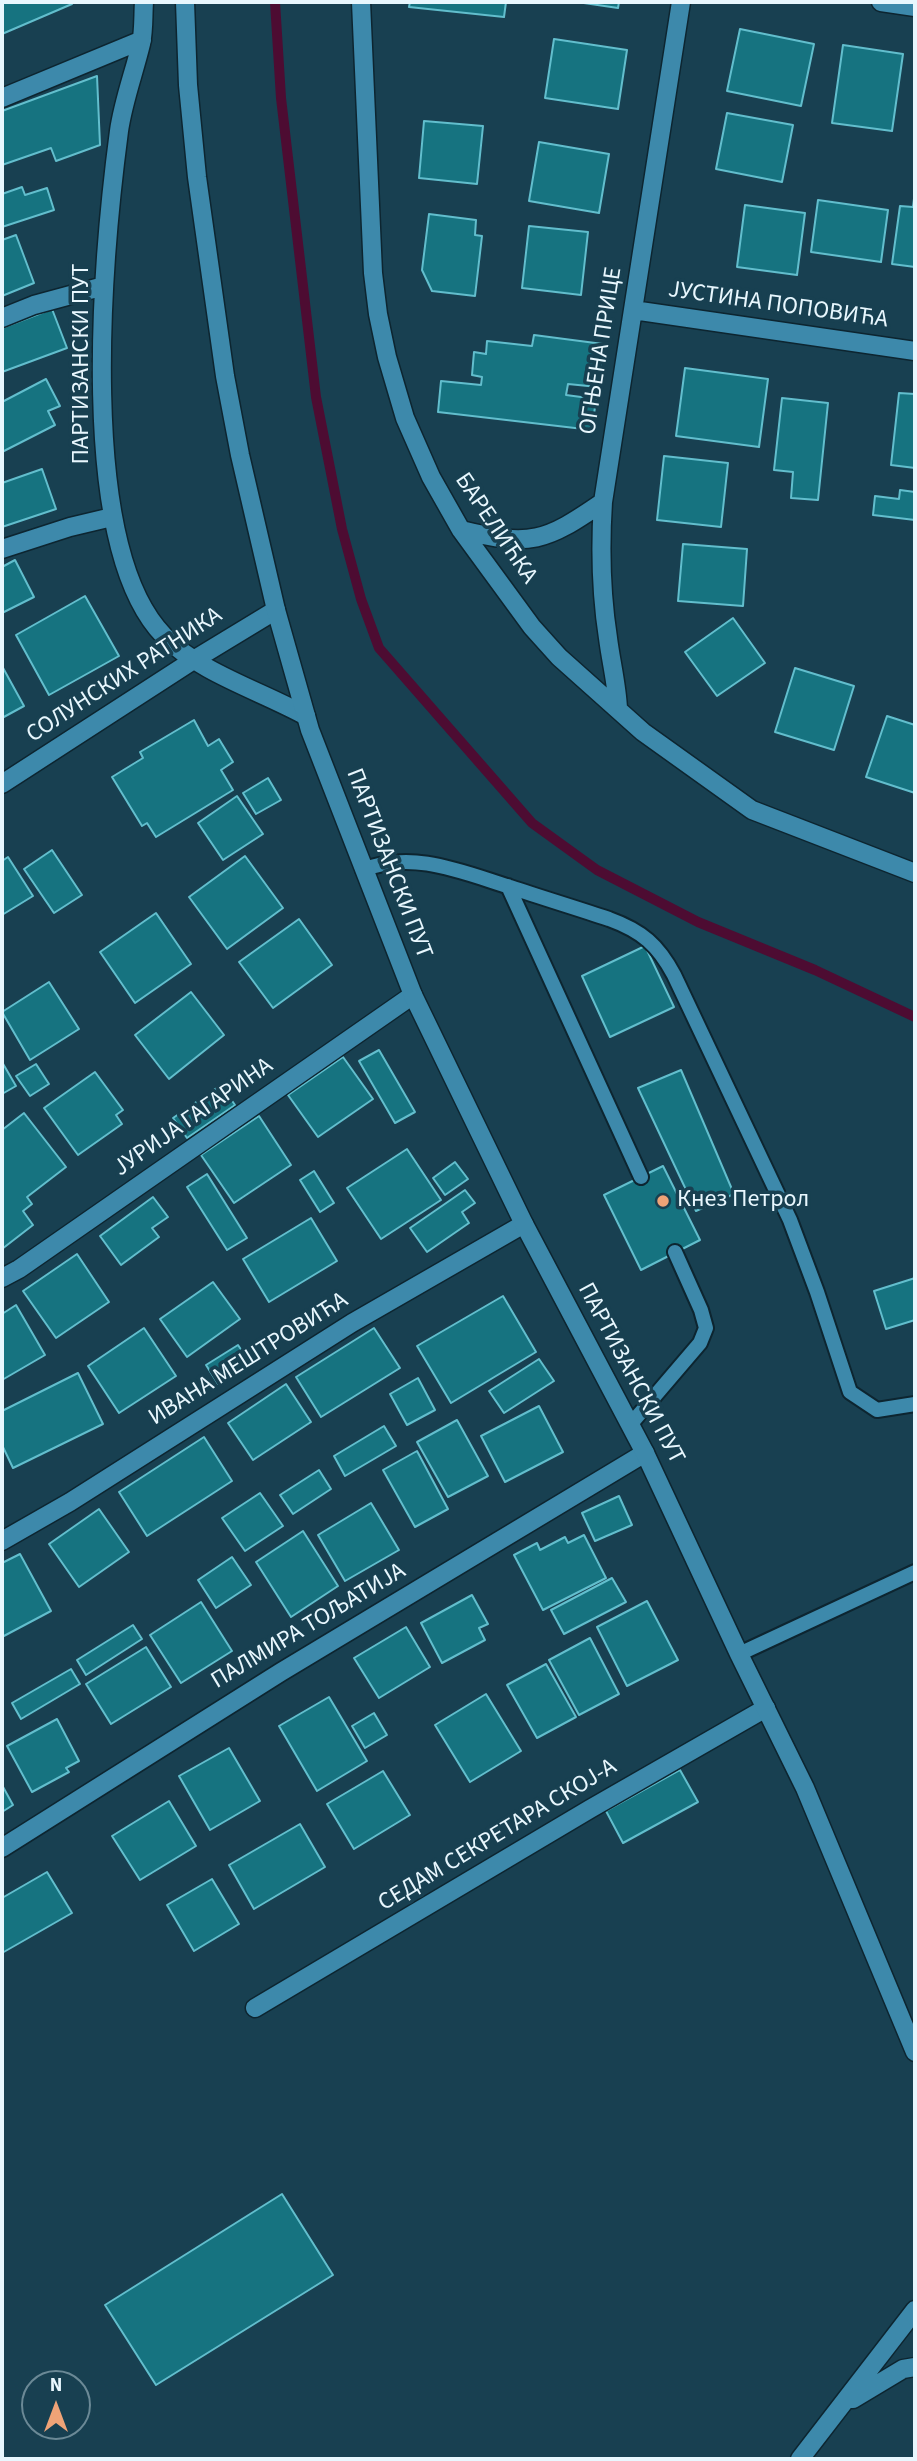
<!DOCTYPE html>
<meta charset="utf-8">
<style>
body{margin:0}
#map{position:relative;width:917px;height:2461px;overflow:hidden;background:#184051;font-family:"Source Sans 3",sans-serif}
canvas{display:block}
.frame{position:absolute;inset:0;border:4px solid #e8f7fe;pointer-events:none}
.north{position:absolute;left:21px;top:2370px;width:70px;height:70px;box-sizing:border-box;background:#184051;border:2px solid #6b8996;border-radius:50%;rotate:0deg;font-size:19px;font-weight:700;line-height:28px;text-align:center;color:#e8f7fe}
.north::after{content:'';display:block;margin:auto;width:24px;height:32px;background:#efa377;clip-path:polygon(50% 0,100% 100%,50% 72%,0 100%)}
</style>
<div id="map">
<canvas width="917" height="2461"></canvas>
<div class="frame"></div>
<div class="north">N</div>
</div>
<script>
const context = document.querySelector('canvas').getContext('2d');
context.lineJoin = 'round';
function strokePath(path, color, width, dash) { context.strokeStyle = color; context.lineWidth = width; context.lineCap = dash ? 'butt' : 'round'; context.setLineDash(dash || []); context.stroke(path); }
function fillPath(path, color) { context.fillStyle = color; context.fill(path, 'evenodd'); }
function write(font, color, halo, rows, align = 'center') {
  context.font = font + ' "Source Sans 3",sans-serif'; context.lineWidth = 7; context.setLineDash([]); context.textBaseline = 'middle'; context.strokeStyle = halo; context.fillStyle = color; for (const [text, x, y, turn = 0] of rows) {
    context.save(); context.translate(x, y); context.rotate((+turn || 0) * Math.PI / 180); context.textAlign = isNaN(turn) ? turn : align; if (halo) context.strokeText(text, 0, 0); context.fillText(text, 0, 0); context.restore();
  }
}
const stream = new Path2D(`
 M275,2L281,98L316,397L342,529L361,599L379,648L532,823L597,870L698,922L815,970L915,1017`);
const building = new Path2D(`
 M2,2H71L72,4L2,34Z
 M410,2H506L504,17L409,7Z
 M577,2H619L618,8Z
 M740,29L814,44L801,106L727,91Z
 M554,39L627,50L618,109L545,98Z
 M843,45L903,54L892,131L832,123Z
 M97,76L100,145L56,161L51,148L2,165V111Z
 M727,113L793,125L782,182L716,169Z
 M424,121L483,126L477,184L419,178Z
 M539,142L609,154L599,213L529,201Z
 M22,187L25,195L47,188L54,210L2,227V194Z
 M915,190V267L892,264L900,206L913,207Z
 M818,200L888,210L881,262L811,252Z
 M745,205L805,213L797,275L737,267Z
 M429,214L476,220L475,235L482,236L475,296L432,291L422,270Z
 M529,226L588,232L581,295L522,288Z
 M16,235L34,283L2,296V240Z
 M52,309L67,348L2,372V328Z
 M534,335L603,344L598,387L568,384L566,395L596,399L592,430L438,412L441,381L481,385L482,377L472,375L474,352L486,354L487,341L532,346Z
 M685,368L768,379L759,447L676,436Z
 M46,379L60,406L48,411L55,425L2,452V402Z
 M899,393L915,394V468L891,465Z
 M782,398L828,403L818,500L791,498L793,472L774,470Z
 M664,456L728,463L721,527L657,520Z
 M42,469L56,509L2,527V483Z
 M900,490L915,492V520L873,515L875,496L899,499Z
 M683,544L747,549L743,606L678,601Z
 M15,560L34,597L2,613V567Z
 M85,596L119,656L49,695L16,635Z
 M733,618L765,663L717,696L685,652Z
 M2,666L24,706L2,718Z
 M795,668L854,686L834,750L775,732Z
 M887,716L915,725V793L866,777Z
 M194,720L208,746L219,739L233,762L221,770L233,790L156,837L147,823L142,826L112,777L143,758L140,752Z
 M268,778L281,800L256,814L243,793Z
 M237,796L263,834L223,860L198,823Z
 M52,850L82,895L54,913L24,869Z
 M245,856L283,908L227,949L189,897Z
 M8,857L33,896L2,915V861Z
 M156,913L191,964L135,1003L100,952Z
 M299,919L332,965L273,1008L239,962Z
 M645,946L674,1007L610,1037L582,976Z
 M49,982L79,1029L30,1060L2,1012Z
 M191,992L224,1035L169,1079L135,1035Z
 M379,1050L415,1112L395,1123L359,1061Z
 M343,1057L373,1099L318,1137L288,1095Z
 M2,1062L16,1086L2,1094Z
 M36,1064L49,1084L30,1096L16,1076Z
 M681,1070L734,1194L696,1211L638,1088Z
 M95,1072L123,1110L116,1115L122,1124L78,1155L44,1108Z
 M221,1085L235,1105L187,1138L173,1118Z
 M24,1113L66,1167L27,1197L32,1204L23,1211L33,1225L2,1249V1130Z
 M259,1116L291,1165L234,1203L201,1155Z
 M407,1149L441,1200L381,1239L347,1188Z
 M455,1162L468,1179L445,1195L433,1178Z
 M663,1166L700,1240L641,1270L604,1195Z
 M314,1171L334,1203L320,1212L300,1180Z
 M207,1174L247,1238L227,1250L187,1187Z
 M465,1190L475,1203L462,1212L469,1223L427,1252L410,1228Z
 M153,1197L168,1217L152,1228L159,1237L121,1265L100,1236Z
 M311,1218L337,1261L269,1302L243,1259Z
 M77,1254L109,1302L56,1338L23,1291Z
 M915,1278V1320L886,1329L874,1291Z
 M213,1282L240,1319L187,1357L160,1319Z
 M503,1296L536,1352L451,1403L417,1346Z
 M16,1305L45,1355L2,1380V1314Z
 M144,1328L176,1376L119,1413L88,1366Z
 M374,1328L400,1368L321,1417L296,1377Z
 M238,1345L250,1363L218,1384L206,1365Z
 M539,1359L554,1381L504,1413L489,1391Z
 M78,1373L103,1424L13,1468L2,1445V1411Z
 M418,1378L435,1410L407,1425L390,1394Z
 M286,1384L311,1422L253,1460L228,1423Z
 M539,1406L563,1452L505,1482L481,1436Z
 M457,1420L488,1476L448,1497L417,1442Z
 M384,1426L396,1446L345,1476L334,1456Z
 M204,1437L232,1481L147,1536L119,1492Z
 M417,1451L448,1509L415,1527L383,1470Z
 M319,1470L331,1489L293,1514L280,1495Z
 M260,1493L283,1526L245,1551L222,1518Z
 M619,1496L632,1525L595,1541L582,1513Z
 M371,1503L399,1550L345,1581L318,1535Z
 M99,1509L129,1552L79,1587L49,1544Z
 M303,1531L338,1586L291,1617L256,1562Z
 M584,1535L606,1578L543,1610L514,1555L537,1543L540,1550L565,1537L568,1543Z
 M20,1554L51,1611L2,1637V1563Z
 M232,1557L251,1585L216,1608L198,1580Z
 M612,1578L626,1602L564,1634L551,1610Z
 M472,1595L488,1624L479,1628L485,1640L442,1663L421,1623Z
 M647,1601L678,1660L627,1686L597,1627Z
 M201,1602L232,1651L181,1683L150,1635Z
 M133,1625L142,1639L86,1675L77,1660Z
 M406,1627L430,1667L379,1698L354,1658Z
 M590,1638L619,1694L579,1715L549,1660Z
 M146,1647L171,1687L111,1724L86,1684Z
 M546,1664L576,1717L537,1738L507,1685Z
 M71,1669L80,1684L21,1719L12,1703Z
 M486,1694L521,1751L470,1782L435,1725Z
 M329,1697L367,1761L317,1791L279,1726Z
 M374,1713L387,1735L365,1748L352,1726Z
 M57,1719L79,1761L66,1768L69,1772L32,1792L7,1746Z
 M229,1748L260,1801L210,1830L179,1776Z
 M680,1770L698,1802L623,1843L606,1811Z
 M383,1771L410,1815L354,1849L327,1804Z
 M2,1785L13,1805L2,1812Z
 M169,1801L196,1846L140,1880L112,1836Z
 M300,1824L325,1867L254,1909L229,1865Z
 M47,1872L72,1913L2,1953V1898Z
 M212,1879L239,1924L194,1951L167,1905Z
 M282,2194L333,2275L156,2385L105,2305Z`);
const lane = new Path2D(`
 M363,870C413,850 462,872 510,887C543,898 576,908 609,919C642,931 658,945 674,975L790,1220L817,1292L850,1392L877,1410L915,1404
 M508,886L641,1177
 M630,1425L700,1343L706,1328L701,1310L675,1252
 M739,1654L915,1572`);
const street = new Path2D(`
 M144,2C143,16 144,30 141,44C134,73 123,102 119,131C103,252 75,545 164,636C200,673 261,691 306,716
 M361,2L373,273L378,314L387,357L405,418L431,477L461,530L532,627L559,657L643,732L752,810L915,873
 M881,2L915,7
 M2,98L142,40
 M633,310L915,351
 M2,318L34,305L104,286
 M461,530C531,547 545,542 603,502
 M2,549L70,527L112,517
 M618,709C617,685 611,662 608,638C601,593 600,548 603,502L681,2
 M2,784L192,661L276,610
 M2,1278L19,1269L413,995
 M2,1541L70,1502L352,1323L524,1224
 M2,1848L281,1672L645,1453
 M255,2008L590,1809L766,1708`);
const secondary = new Path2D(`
 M185,2L188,85L197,177L225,376L240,455L276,610L310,730L413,995L524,1224L645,1453L739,1654L805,1788L915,2052
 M853,2399L903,2369L915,2367
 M800,2459L915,2310`);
const markers = [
 [663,1201,7,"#efa377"]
];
const streetNames = [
 ["ЈУСТИНА ПОПОВИЋА",778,306,8],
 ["ОГЊЕНА ПРИЦЕ",602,351,-81],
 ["ПАРТИЗАНСКИ ПУТ",83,364,-90],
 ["БАРЕЛИЋКА",495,529,56],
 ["СОЛУНСКИХ РАТНИКА",125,676,-33],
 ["ПАРТИЗАНСКИ ПУТ",388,864,69],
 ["ЈУРИЈА ГАГАРИНА",194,1118,-35],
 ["ИВАНА МЕШТРОВИЋА",249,1360,-32],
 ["ПАРТИЗАНСКИ ПУТ",630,1374,62],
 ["ПАЛМИРА ТОЉАТИЈА",309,1627,-31],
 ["СЕДАМ СЕКРЕТАРА СКОЈ-А",498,1836,-31]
];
const poiNames = [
 ["Кнез Петрол",677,1201]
];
strokePath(stream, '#4d0c32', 10);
fillPath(building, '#167380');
strokePath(building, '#62becd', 2);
strokePath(lane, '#0d2530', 18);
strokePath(street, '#0d2530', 21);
strokePath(secondary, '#0d2530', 21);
strokePath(lane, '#3d89ab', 14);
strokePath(street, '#3d89ab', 18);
strokePath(secondary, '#3d89ab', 18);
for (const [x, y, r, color] of markers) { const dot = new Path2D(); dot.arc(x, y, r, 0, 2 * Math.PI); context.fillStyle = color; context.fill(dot); strokePath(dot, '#184051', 2.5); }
write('24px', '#e8f7fe', '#184051', streetNames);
write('24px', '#e8f7fe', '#184051', poiNames, 'left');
</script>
